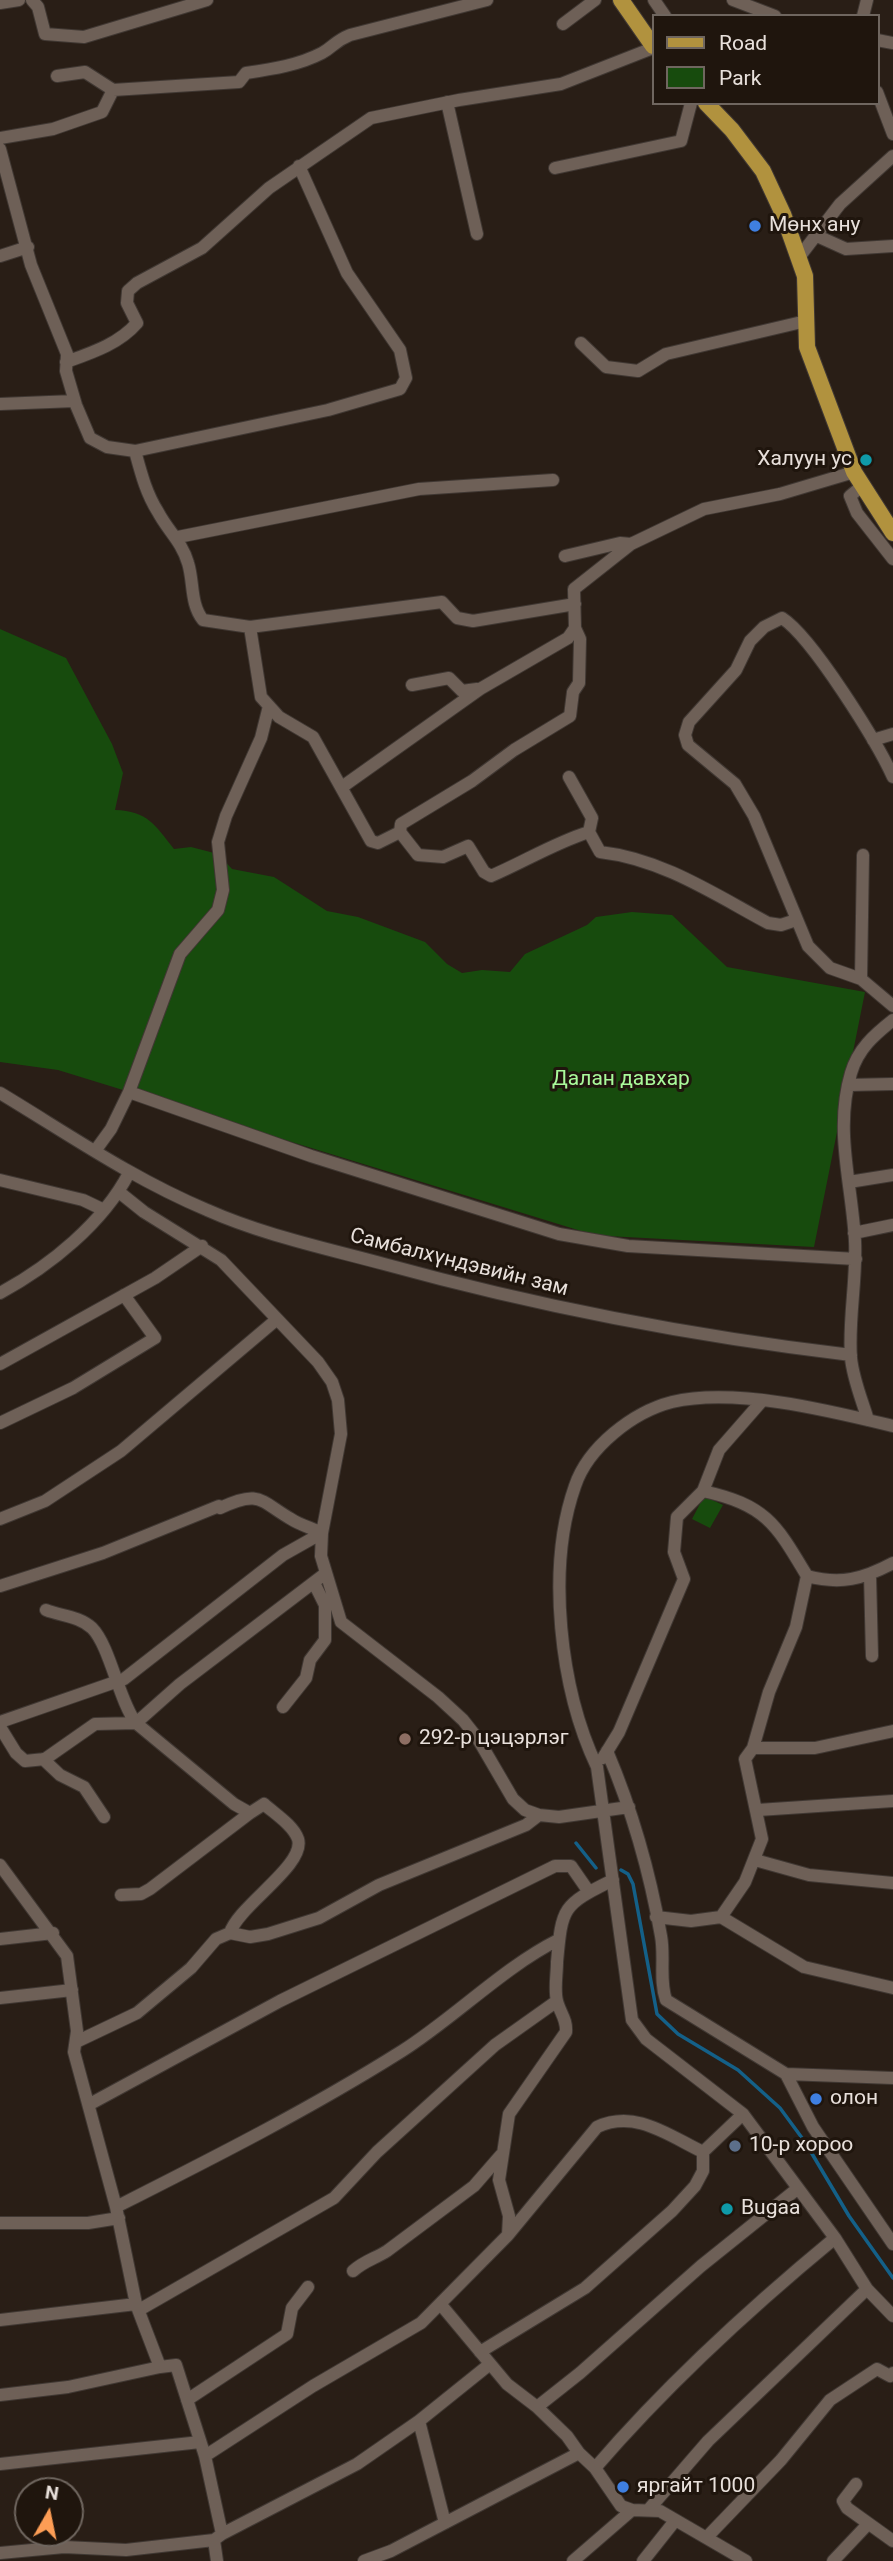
<!DOCTYPE html>
<meta charset="utf-8">
<style>
body{margin:0}
#map{position:relative;width:893px;height:2561px;overflow:hidden;background:#291e16;font-family:Roboto,sans-serif}
canvas{display:block}
.legend{position:absolute;left:652px;top:14px;width:228px;height:91px;box-sizing:border-box;background:#1f150d;border:2px solid #6f665f;margin:0;padding:9px 12px;list-style:none;font-size:21px;color:#e8e0db}
.legend li{display:flex;align-items:center;gap:14px;height:35px}
.legend b{width:35px;border:2px solid #6f665f}
.north{position:absolute;left:14px;top:2477px;width:70px;height:70px;box-sizing:border-box;background:#1f150d;border:2px solid #6f665f;border-radius:50%;rotate:9deg;font-size:19px;font-weight:700;line-height:28px;text-align:center;color:#e8e0db}
.north::after{content:'';display:block;margin:auto;width:24px;height:32px;background:#fd9d55;clip-path:polygon(50% 0,100% 100%,50% 72%,0 100%)}
</style>
<div id="map">
<canvas width="893" height="2561"></canvas>
<ul class="legend">
<li><b style="height:9px;background:#b1923e"></b>Road</li>
<li><b style="height:19px;background:#174b0d"></b>Park</li>
</ul>
<div class="north">N</div>
</div>
<script>
const context = document.querySelector('canvas').getContext('2d');
context.lineJoin = 'round';
function fillPath(path, color) { context.fillStyle = color; context.fill(path, 'evenodd'); }
function strokePath(path, color, width, dash) { context.strokeStyle = color; context.lineWidth = width; context.lineCap = dash ? 'butt' : 'round'; context.setLineDash(dash || []); context.stroke(path); }
function write(font, color, halo, rows, align = 'center') {
  context.font = font + ' Roboto,sans-serif'; context.lineWidth = 6; context.setLineDash([]); context.textBaseline = 'middle'; context.strokeStyle = halo; context.fillStyle = color; for (const [text, x, y, turn = 0] of rows) {
    context.save(); context.translate(x, y); context.rotate((+turn || 0) * Math.PI / 180); context.textAlign = isNaN(turn) ? turn : align; if (halo) context.strokeText(text, 0, 0); context.fillText(text, 0, 0); context.restore();
  }
}
const green = new Path2D(`
 M0,629L66,658L112,744L123,773L115,810C148,811 155,825 174,849L191,847L218,854L232,869L274,877L327,911L358,917L425,942L447,964L462,973L482,970L510,972L525,954L587,925L596,917L632,912L672,915L727,967L865,992L814,1247L607,1236L581,1231L58,1070L0,1062Z
 M704,1496L723,1505L710,1528L692,1519Z`);
const stream = new Path2D(`
 M576,1843L596,1868
 M621,1870L628,1874L633,1884L657,2014L678,2034L738,2070L780,2108L805,2142L849,2216L893,2278`);
const minor = new Path2D(`
 M32,0L38,7L45,34L84,37L207,0
 M654,0L665,16
 M733,0L775,16
 M0,3L19,0
 M863,16L867,0
 M563,24L595,0
 M877,40L893,43
 M57,76L85,72L113,90
 M877,92L893,134
 M447,102L477,234
 M0,138L53,129L102,112L113,90L239,82L246,73C273,69 299,65 322,53C333,47 335,41 350,35L487,0
 M0,149L31,265L67,354L66,371L76,405L90,438L107,447L135,451C141,473 146,493 158,512C168,531 182,542 188,563C194,582 190,604 203,620L250,627L442,602L457,618L473,621L575,604
 M555,168L681,141L691,103
 M815,235L846,249L893,246
 M0,256L28,247
 M800,256L840,204L893,156
 M581,343L606,367L638,371L666,354L806,321
 M66,362C91,353 119,344 137,323L127,303L128,291L137,283L202,248L269,188L371,118L459,100L561,84L653,48
 M0,404L74,401
 M135,451L328,410L400,389L406,378L400,350L347,273L299,166
 M862,486L850,496L857,513L893,559
 M178,537L419,489L553,480
 M565,556L620,543L631,544
 M250,627L261,697L279,717L313,737L371,841L378,843L400,832L418,855L443,857L468,846L484,872L491,876C524,862 554,843 589,832
 M412,685L449,678L462,691L477,689
 M873,740L893,734
 M569,777L592,818L589,832L600,852C662,859 714,894 768,923L781,925L796,920
 M893,777C877,742 812,637 782,618L764,627L750,641L736,670L689,722L685,735L688,745L735,784L754,816L808,946L830,968L861,979L893,1006
 M342,787L480,689L568,638L575,628
 M400,832L401,824L472,781L514,750L570,716L573,692L579,683L580,639L575,628L574,589L631,544L704,509L780,494L854,472
 M861,979L863,855
 M848,1085L893,1084
 M129,1092L180,954L218,910L223,890L218,842L226,816L261,738L269,706
 M0,1093C68,1134 133,1179 207,1210C263,1235 325,1248 384,1264C540,1307 690,1336 851,1355
 M95,1151L111,1129L129,1092L311,1156L559,1234L628,1246L856,1259
 M0,1180L83,1200L104,1210
 M849,1182L893,1175
 M119,1192L144,1212L221,1260L318,1362L332,1382L338,1400L341,1434L322,1533L321,1556L341,1622L438,1697L463,1720L478,1739L513,1799L525,1810L539,1815L559,1817L629,1807
 M854,1233L893,1225
 M0,1293C50,1266 103,1223 129,1173
 M0,1364L155,1278L202,1246
 M868,1420C862,1400 853,1379 851,1358C848,1320 857,1280 855,1241C852,1184 834,1130 851,1073C858,1049 874,1035 893,1020
 M0,1423L73,1388L155,1338L124,1295
 M893,1426C831,1411 735,1387 672,1402C633,1412 588,1447 575,1486C546,1568 560,1689 597,1767L632,2020L646,2039L743,2114L835,2238L867,2289L893,2316
 M703,1491C766,1505 776,1524 807,1576C841,1585 863,1579 893,1563
 M0,1519L45,1501L121,1451L276,1320
 M870,1575L872,1656
 M0,1586L103,1553L219,1506L220,1508C260,1489 260,1501 291,1519C300,1525 312,1528 322,1533
 M46,1610C61,1616 79,1616 92,1628C110,1646 119,1701 136,1723
 M283,1707L306,1678L310,1660L325,1640V1605L314,1583
 M0,1722L124,1679L283,1555L322,1533
 M0,1727L16,1753L25,1761L45,1759L95,1724L136,1723
 M753,1748L769,1692L796,1627L807,1576
 M607,1751C632,1810 650,1873 661,1936C665,1957 659,1980 666,2000L786,2074L813,2127L893,2244
 M603,1758L619,1732L684,1579L674,1552L677,1517L703,1491L719,1450L761,1402
 M43,1759L60,1775L84,1787L104,1817
 M758,1810L893,1801
 M755,1860L809,1875L893,1883
 M0,1865L67,1956L77,2031L74,2052L116,2207L136,2304L160,2367L176,2365L205,2456L222,2534L214,2540L217,2561
 M121,1895L141,1894L150,1889L250,1813
 M656,1917L691,1921L721,1917L745,1882L762,1839L745,1759L753,1748H815L893,1731
 M721,1917L804,1967L893,1988
 M230,1933C238,1906 306,1865 298,1839C293,1825 275,1814 264,1804L250,1813L234,1804L136,1723L180,1684L326,1573
 M0,1939L53,1933
 M0,1998L72,1990
 M76,2042L137,2013L191,1968L216,1939L230,1933L250,1937L268,1934L319,1918L379,1885L526,1825L539,1815
 M786,2074L893,2078
 M90,2104L280,2001L555,1866H571L589,1892
 M116,2207C213,2158 310,2109 402,2051C454,2018 504,1967 558,1940
 M0,2223H88L119,2218
 M508,2235L597,2127C636,2109 669,2136 703,2152L743,2114
 M353,2271C364,2261 374,2259 387,2251L474,2186L501,2155
 M442,2306L507,2384L537,2407L567,2436L579,2453L595,2468L621,2506L632,2510L660,2511L746,2561
 M139,2310L334,2198L377,2152L495,2045L557,2001
 M0,2320L136,2304
 M480,2352L585,2288L672,2211L695,2186L703,2171V2152
 M0,2395L68,2387L160,2367
 M187,2400L287,2334L292,2308L308,2287
 M537,2407L580,2373L701,2266L797,2189
 M419,2421L445,2523
 M205,2456L313,2386L421,2323L508,2235L509,2216L499,2180L509,2114L566,2032C567,2019 560,2013 557,2001C554,1989 557,1975 557,1962C562,1907 562,1905 613,1880
 M0,2464L200,2442
 M595,2468C668,2383 749,2309 835,2238
 M856,2484L843,2501L847,2508L893,2541
 M650,2508L708,2441L867,2289
 M222,2534L357,2464L419,2421L490,2364
 M708,2536L781,2460L830,2400L877,2369L890,2376L893,2373
 M0,2553L64,2547L126,2550L214,2540
 M364,2561L391,2551L579,2453
 M573,2561L632,2510
 M643,2561L674,2522
 M833,2561L868,2524`);
const major = new Path2D(`
 M621,0L653,46
 M706,103L732,130L763,171L783,214L805,276L807,347L854,472L893,533`);
const markers = [
 [755,226,7,"#3f7fe0"],
 [866,460,7,"#0f9aa8"],
 [405,1739,7,"#8d6e63"],
 [816,2099,7,"#3f7fe0"],
 [735,2146,7,"#5c6f8a"],
 [727,2209,7,"#0f9aa8"],
 [623,2487,7,"#3f7fe0"]
];
const poiNames = [
 ["Мөнх ану",769,226],
 ["Халуун ус",852,460,"right"],
 ["292-р цэцэрлэг",419,1739],
 ["олон",830,2099],
 ["10-р хороо",749,2146],
 ["Bugaa",741,2209],
 ["яргайт 1000",637,2487]
];
const parkNames = [
 ["Далан давхар",621,1080]
];
const streetNames = [
 ["Самбалхүндэвийн зам",459,1263,14]
];
fillPath(green, '#174b0d');
strokePath(stream, '#146088', 3.5);
strokePath(minor, '#403833', 14);
strokePath(major, '#403833', 18);
strokePath(minor, '#6e6057', 12);
strokePath(major, '#b1923e', 16);
for (const [x, y, r, color] of markers) { const dot = new Path2D(); dot.arc(x, y, r, 0, 2 * Math.PI); context.fillStyle = color; context.fill(dot); strokePath(dot, '#1f150d', 2.5); }
write('21px', '#e8e0db', '#1f150d', poiNames, 'left');
write('21px', '#a9f99a', '#1f150d', parkNames);
write('21px', '#e8e0db', '#1f150d', streetNames);
</script>
